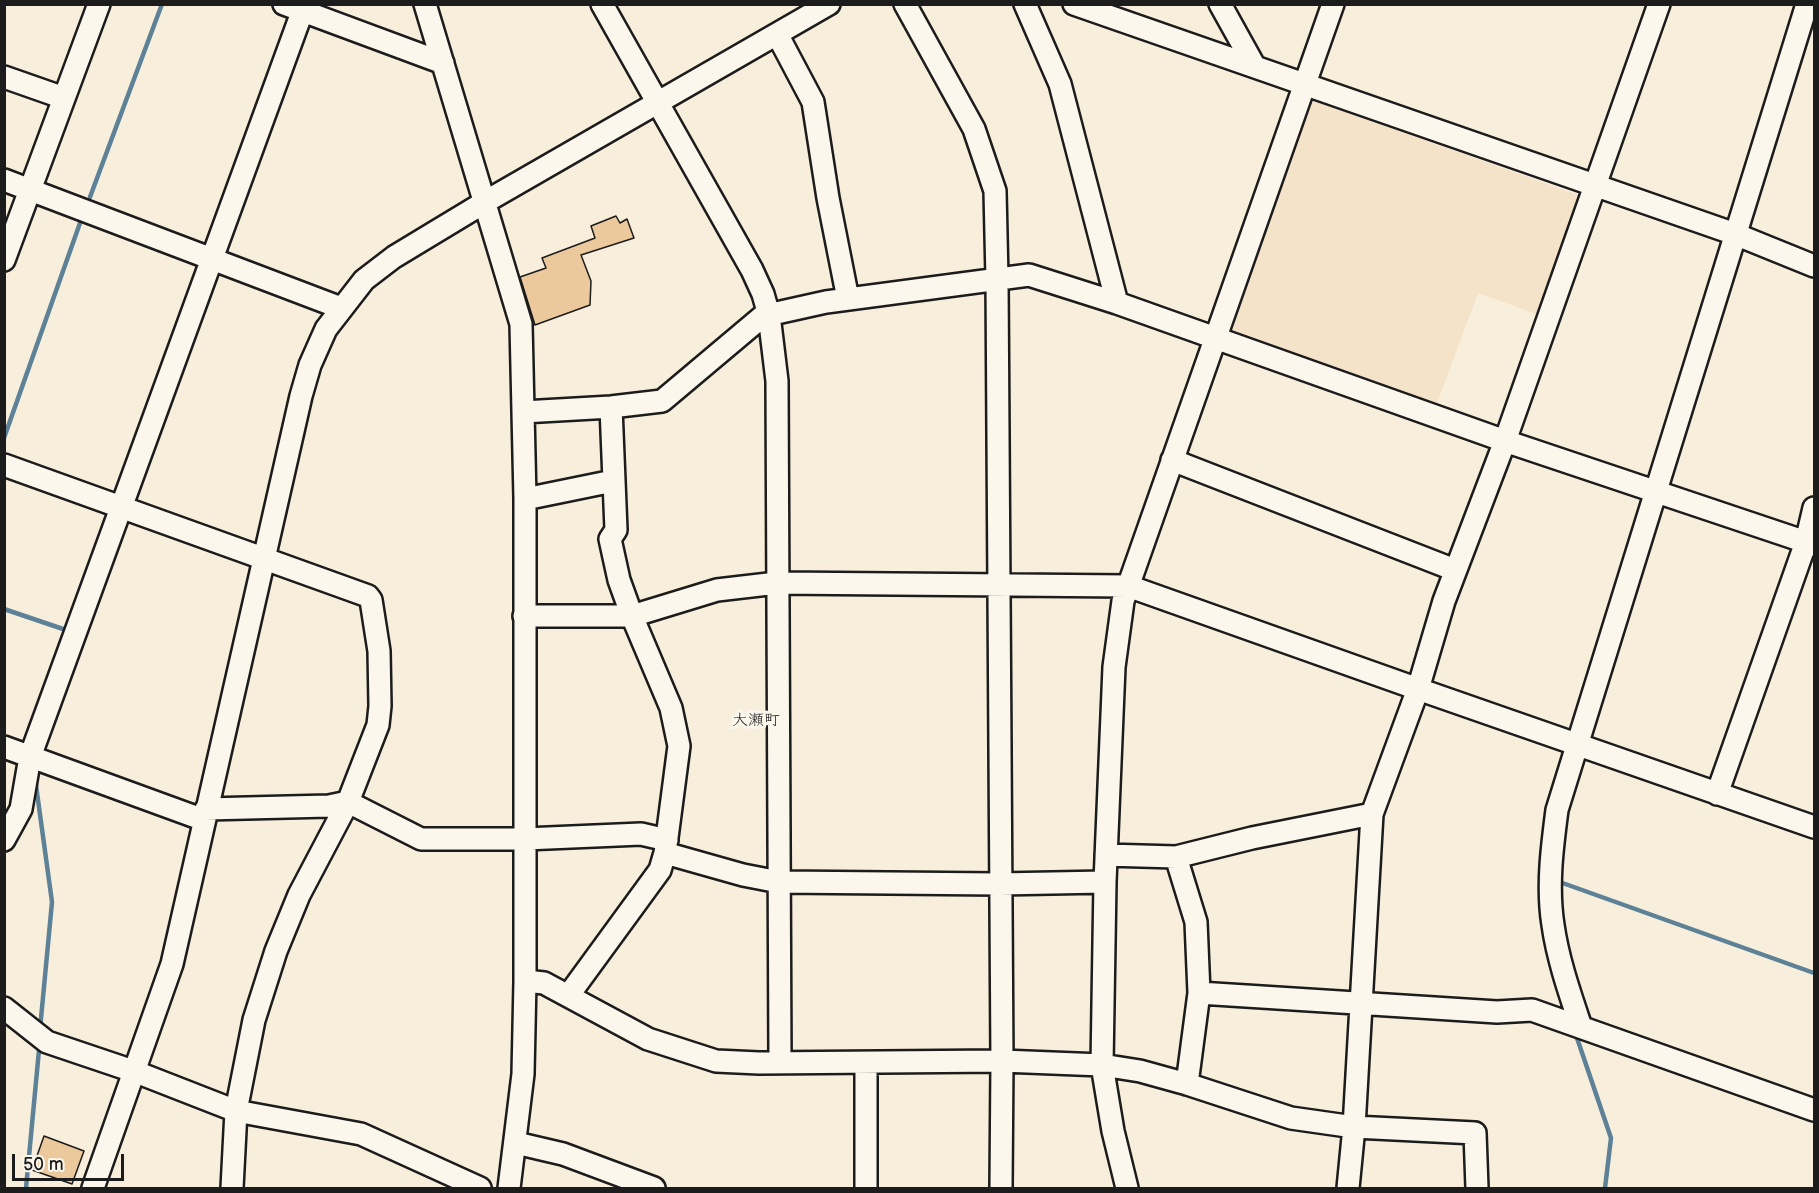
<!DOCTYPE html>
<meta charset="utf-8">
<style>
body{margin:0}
#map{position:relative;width:1819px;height:1193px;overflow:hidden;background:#f8eedc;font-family:"Balsamiq Sans",sans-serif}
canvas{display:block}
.frame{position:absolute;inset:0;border:6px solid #1c1c1c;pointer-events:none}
.scale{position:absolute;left:12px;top:1154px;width:112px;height:27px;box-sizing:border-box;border:3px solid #1c1c1c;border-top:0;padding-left:8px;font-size:18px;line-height:21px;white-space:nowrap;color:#1c1c1c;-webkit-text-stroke:4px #fbf7ec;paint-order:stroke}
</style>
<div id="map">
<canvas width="1819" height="1193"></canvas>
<div class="frame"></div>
<div class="scale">50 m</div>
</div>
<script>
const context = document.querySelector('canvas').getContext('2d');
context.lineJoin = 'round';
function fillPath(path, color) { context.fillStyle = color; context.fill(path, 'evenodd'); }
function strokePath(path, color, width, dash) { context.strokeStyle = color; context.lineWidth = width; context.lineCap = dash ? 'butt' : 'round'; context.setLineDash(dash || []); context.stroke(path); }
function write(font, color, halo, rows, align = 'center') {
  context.font = font + ' "Balsamiq Sans","Klee One",sans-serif'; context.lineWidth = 6; context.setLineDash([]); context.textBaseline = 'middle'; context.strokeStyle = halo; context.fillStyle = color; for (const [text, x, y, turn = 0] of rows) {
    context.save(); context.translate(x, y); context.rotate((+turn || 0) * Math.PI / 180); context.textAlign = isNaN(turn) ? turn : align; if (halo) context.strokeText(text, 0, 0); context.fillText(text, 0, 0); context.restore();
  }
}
const built = new Path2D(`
 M1314,101L1584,197L1542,316L1478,293L1436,406L1229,335L1226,330L1306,105Z`);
const stream = new Path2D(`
 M90,197L162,4
 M4,438L80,223
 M4,609L63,629
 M35,778L52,902L40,1029
 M1557,881L1814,973
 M1577,1038L1611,1138L1605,1188
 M26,1188L39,1050`);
const building = new Path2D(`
 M616,216L620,223L627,219L634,238L581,255L591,281L590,305L535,325L520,277L546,268L542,258L595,238L591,226Z
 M44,1136L84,1151L72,1184L32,1170Z`);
const minor = new Path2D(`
 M284,4L443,63
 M425,4L521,324L525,499V981L523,1074L509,1188
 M602,4L752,270L763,294L769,315L777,381L780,1063
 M905,4L974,129L995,191L997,279L1002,1061L1001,1188
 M1025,4L1060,84L1117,303
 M1074,4L1735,234L1814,266
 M1220,4L1255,67
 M777,34L813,102L828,198L848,299
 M4,77L64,98
 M4,180L341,308
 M4,260L99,4
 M523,412L611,407L662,401L763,316L826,302L1029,275L1117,303L1505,441L1806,542L1814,508
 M1172,460L1455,570
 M4,465L368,596L371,600L379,651L380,706L378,725L348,802L299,895L276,951L254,1020L236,1111L136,1072L47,1042L4,1008
 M525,499L613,481
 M524,616H632L717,590L777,583L1128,586L1418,689L1444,601L1505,441L1659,4
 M4,747L204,820
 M1717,794L1806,542L1814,545
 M206,809L329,806L348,802L421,839H525L641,834L667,840
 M4,840L21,809L30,757L305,4
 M665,853L743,875L779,882L999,884L1105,882
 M1106,855L1176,857L1252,838L1372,814
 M1176,857L1196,922L1199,993L1187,1084
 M525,981L544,983L648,1039L716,1061L759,1063L1002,1061L1102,1065L1140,1071L1187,1084L1291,1118L1354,1127L1348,1188
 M1199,993L1497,1012L1532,1010L1814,1110
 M568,996L660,870L665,853L679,746L671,708L632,616L619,580L610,539L616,530L611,407
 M1581,1027C1570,994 1558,960 1553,925C1547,887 1552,848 1557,810L1807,4
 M516,1143L563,1154L654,1188
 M93,1188L172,964L301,396L310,365L326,329L364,280L394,257L485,202L829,4
 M232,1188L236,1111L361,1134L480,1188
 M866,1188V1063
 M1127,1188L1113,1131L1102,1065L1105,882L1114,667L1123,601L1333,4
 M1477,1188L1475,1133L1354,1127L1372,814L1418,689L1814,827`);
const neighbourhoodNames = [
 ["大瀬町",756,721]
];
fillPath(built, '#f4e3c9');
strokePath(stream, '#5d8196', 4.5);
fillPath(building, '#ecc99d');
strokePath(building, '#1c1c1c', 1.5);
strokePath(minor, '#1c1c1c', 26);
strokePath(minor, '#fbf7ec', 21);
write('16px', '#1c1c1c', '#fbf7ec', neighbourhoodNames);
</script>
